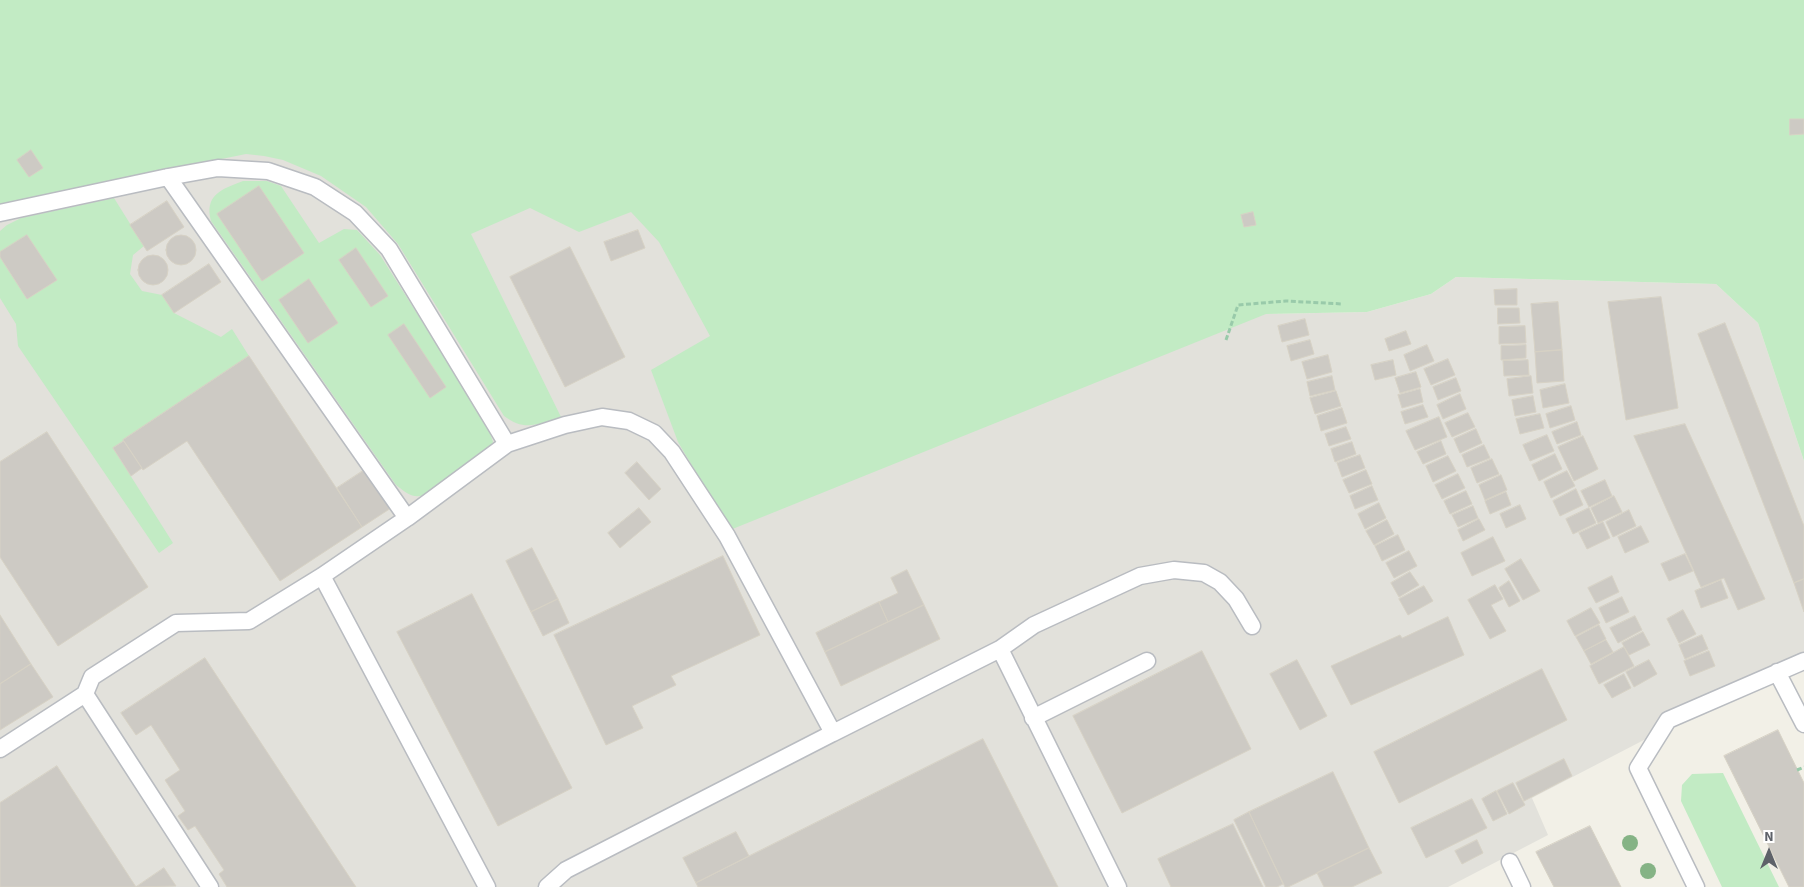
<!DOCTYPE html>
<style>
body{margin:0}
#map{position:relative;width:1804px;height:887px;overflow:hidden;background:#f2f0e7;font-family:"Source Sans 3",sans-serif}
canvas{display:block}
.north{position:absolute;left:1744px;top:827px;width:50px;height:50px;-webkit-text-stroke:4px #fff;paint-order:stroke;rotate:0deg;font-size:14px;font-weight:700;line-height:20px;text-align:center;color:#5e6269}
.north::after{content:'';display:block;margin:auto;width:18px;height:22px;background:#5e6269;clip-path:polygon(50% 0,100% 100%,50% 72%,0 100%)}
</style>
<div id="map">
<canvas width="1804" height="887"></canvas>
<div class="north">N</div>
</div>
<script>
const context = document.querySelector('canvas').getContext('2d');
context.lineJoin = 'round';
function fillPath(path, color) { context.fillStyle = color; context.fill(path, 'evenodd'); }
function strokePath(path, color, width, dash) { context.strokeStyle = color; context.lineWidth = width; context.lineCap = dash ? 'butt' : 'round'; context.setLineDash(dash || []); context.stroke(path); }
const industrial = new Path2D(`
 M0,65L562,187L1266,314L1367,312L1431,294L1456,277L1716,284L1758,323L1804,461V657L1532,798L1548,835L1448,887H0Z`);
const green = new Path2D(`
 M0,0H1804V461L1758,323L1716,284L1456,277L1431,294L1367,312L1266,314L730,530L678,442L651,370L710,336L659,242L631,212L579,232L530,208L471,234L561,417C538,424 525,432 504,416L398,244L366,207L321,176L283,160L264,156L246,154L0,204Z
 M243,181H267L281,186L319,243L344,229L357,230L380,255L487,424L493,442L489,452L429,494C413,499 409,495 396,485L211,221C204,195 222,189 243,181Z
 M114,198L144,246L133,255L130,274L142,291L162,295L174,313L221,337L232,329L249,356L123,440L124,441L113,448L173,543L159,553L18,346L16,324L0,298V231L7,225L21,218Z
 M1723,773L1779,887H1722L1681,801L1682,785L1692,774Z`);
const building = new Path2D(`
 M1790,119H1804V134L1790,135Z
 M31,150L43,168L29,177L17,160Z
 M259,186L304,253L262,281L217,214Z
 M167,201L184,227L147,251L130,225Z
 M1253,212L1256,225L1244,227L1241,215Z
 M638,230L645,248L611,261L604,242Z
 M166 250a15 15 0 1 1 30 0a15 15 0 1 1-30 0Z
 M27,235L57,280L27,299L0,257V252Z
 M570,247L625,357L565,387L510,277Z
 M356,248L388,296L371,307L339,260Z
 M138 270a15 15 0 1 1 30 0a15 15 0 1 1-30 0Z
 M209,264L221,282L174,313L162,295Z
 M309,279L338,323L308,343L279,300Z
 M1517,289V305H1495L1494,290Z
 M1661,297L1678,408L1626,420L1608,302Z
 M1558,302L1562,350L1535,352L1531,304Z
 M1498,308H1519L1520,323L1498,324Z
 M1305,319L1309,335L1282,342L1278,326Z
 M1725,323L1804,526V579L1794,583L1698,334Z
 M404,324L446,387L430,398L388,335Z
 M1525,326L1526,343L1499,344V327Z
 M1406,331L1411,344L1389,351L1385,339Z
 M1310,340L1314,354L1291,361L1287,346Z
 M1427,345L1434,361L1410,371L1404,355Z
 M1526,345V358L1501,360V346Z
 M1562,350L1564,381L1537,383L1535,352Z
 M1328,355L1332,372L1307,379L1302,362Z
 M249,356L362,527L280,581L187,441L143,470L123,440Z
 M1448,359L1455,375L1431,385L1424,369Z
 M1393,360L1396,375L1375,380L1371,365Z
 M1528,360L1529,375L1504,376L1503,361Z
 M1416,372L1421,387L1400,393L1395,378Z
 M1332,376L1335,390L1310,396L1307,382Z
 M1531,376L1533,393L1509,396L1507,379Z
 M1456,378L1461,391L1438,400L1433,387Z
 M1565,384L1569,403L1543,408L1540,390Z
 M1420,389L1423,402L1402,408L1398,395Z
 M1336,391L1341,406L1315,414L1310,398Z
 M1460,394L1466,409L1443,419L1437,405Z
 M1533,396L1536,412L1515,416L1512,400Z
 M1423,405L1428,417L1405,424L1401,412Z
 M1571,406L1575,420L1550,428L1546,414Z
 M1342,408L1347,423L1321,431L1317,416Z
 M1468,413L1475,427L1452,437L1445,423Z
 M1540,414L1544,428L1520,434L1516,419Z
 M1439,417L1447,437L1415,450L1406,431Z
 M1577,422L1581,435L1557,444L1552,432Z
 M1685,424L1765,599L1738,610L1724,578L1701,587L1634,436Z
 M1346,427L1351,439L1329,446L1325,434Z
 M1476,429L1482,443L1460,453L1454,439Z
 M47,432L148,587L58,646L0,557V462Z
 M1547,435L1554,451L1530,461L1523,445Z
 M1583,436L1598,469L1574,481L1558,447Z
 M124,441L142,468L131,476L113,448Z
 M1441,441L1446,454L1423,464L1417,452Z
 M1352,442L1356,454L1335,462L1331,449Z
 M1484,445L1490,458L1467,467L1462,455Z
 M1555,454L1562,469L1539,481L1532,465Z
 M1360,455L1365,468L1342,477L1337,463Z
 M1448,456L1456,471L1433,482L1426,466Z
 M1492,459L1499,474L1477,483L1471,468Z
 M637,462L661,489L649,500L625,473Z
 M366,469L391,508L362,527L337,488Z
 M1366,470L1372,484L1349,493L1343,480Z
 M1567,471L1575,486L1551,498L1544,482Z
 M1458,474L1465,488L1442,499L1435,485Z
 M1501,475L1507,490L1485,500L1479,485Z
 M1605,480L1612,496L1589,507L1581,491Z
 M1372,486L1378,500L1355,509L1350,496Z
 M1576,489L1583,505L1560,516L1553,501Z
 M1466,491L1472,504L1450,514L1444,501Z
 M1506,492L1511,505L1490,514L1485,501Z
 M1614,496L1622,512L1598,523L1591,508Z
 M1379,503L1386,518L1365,529L1358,514Z
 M1520,505L1526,519L1506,528L1500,514Z
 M1473,506L1478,518L1458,527L1452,515Z
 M639,508L651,522L620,548L608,533Z
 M1589,508L1596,523L1573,534L1566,519Z
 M1629,510L1636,526L1613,537L1606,522Z
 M1479,519L1485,530L1463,541L1458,530Z
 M1387,520L1394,534L1374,545L1366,531Z
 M1603,522L1610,538L1587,549L1579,533Z
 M1641,526L1649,542L1625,553L1618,537Z
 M1398,535L1405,550L1382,561L1375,546Z
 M1493,537L1505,561L1472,576L1461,553Z
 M532,548L558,599L531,612L506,561Z
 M1409,551L1417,566L1394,578L1386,563Z
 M1685,554L1693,571L1669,581L1661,564Z
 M723,556L760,635L671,676L676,685L632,706L643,728L606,745L554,635Z
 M1521,559L1540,591L1523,600L1505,569Z
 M907,570L924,605L888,622L879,602L898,593L891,578Z
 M1410,572L1419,585L1399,597L1391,583Z
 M1612,576L1619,592L1596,603L1588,588Z
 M1804,579V612L1794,583Z
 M1721,580L1728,598L1701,608L1695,591Z
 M1509,581L1520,601L1509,607L1499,588Z
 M1495,585L1503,599L1491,605L1506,631L1490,639L1468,600Z
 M1424,586L1433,601L1408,615L1399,599Z
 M472,594L572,788L498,826L397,632Z
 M1622,597L1629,612L1606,623L1599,608Z
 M558,599L569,623L543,636L531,612Z
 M879,602L888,622L825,652L816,633Z
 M924,605L940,639L841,686L825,652Z
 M1591,608L1600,623L1575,636L1567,621Z
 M1683,610L1696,634L1679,643L1667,619Z
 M0,615L31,664L0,684Z
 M1635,616L1642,630L1618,643L1610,628Z
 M1448,617L1464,655L1351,705L1331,666L1400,635L1402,638Z
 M1599,625L1606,639L1584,651L1576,637Z
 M1643,632L1650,645L1629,655L1622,643Z
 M1702,635L1708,649L1685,659L1679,645Z
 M1606,640L1613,652L1591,664L1584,651Z
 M1624,647L1634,666L1599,684L1590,666Z
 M1202,651L1251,749L1122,813L1073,716Z
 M1709,651L1715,666L1690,676L1684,661Z
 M205,658L356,887H227L219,874L224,870L195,826L188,830L178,816L185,811L165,780L180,770L151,725L136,735L121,713Z
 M1297,660L1327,716L1300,730L1270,674Z
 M1649,660L1657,674L1634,687L1626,672Z
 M31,664L53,697L0,730V684Z
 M1542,669L1567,720L1399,803L1374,752Z
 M1624,674L1631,688L1612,698L1604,685Z
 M1778,730L1804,783V887H1789L1724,756Z
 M983,739L1058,887H698L696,883Z
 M1564,759L1572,776L1524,801L1516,783Z
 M57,766L136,887H0V803Z
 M1333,772L1369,848L1288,887H1285L1249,812Z
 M1513,783L1525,805L1509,814L1497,791Z
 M1496,791L1507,814L1493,821L1482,799Z
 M1472,799L1487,828L1426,858L1411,828Z
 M1249,812L1283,884L1277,887H1266L1234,820Z
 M1233,824L1263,887H1171L1158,859Z
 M1590,826L1621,887H1554L1536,852Z
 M736,832L749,856L696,883L683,858Z
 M1477,840L1483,853L1462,864L1455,851Z
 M1369,848L1382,873L1352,887H1324L1317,873Z
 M164,868L176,886L136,887Z`);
const path = new Path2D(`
 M1226,340L1238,305L1286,301L1343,304
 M1797,770L1804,767`);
const service = new Path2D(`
 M168,177L407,518L507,444
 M0,213L168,177L218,168L268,171L315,187L355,213L389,249L507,444L565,425L602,417L629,421L654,433L672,452L727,536L833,733L1000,649
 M322,576L487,887
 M1777,672L1804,724
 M1033,718L1147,661
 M0,749L85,694
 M1510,862L1522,887
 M210,887L85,694L92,677L176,623L249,621L322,576L407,518
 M547,887L566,870L833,733
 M1118,887L1000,649L1034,625L1140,576L1174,570L1204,573L1220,582L1236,599L1252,626
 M1696,887L1638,768L1668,720L1804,661`);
const trees = [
 [1630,843],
 [1648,871]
];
fillPath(industrial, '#e2e1db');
fillPath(green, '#c2ebc4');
fillPath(building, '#cdcac4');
strokePath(building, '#d7d2c5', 1);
strokePath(service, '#b9bcc1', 19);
strokePath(path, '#99caaa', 3, [5, 2.5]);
strokePath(service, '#fff', 16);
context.fillStyle = '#85b385';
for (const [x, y] of trees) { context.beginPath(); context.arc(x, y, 8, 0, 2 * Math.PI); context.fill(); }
</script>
